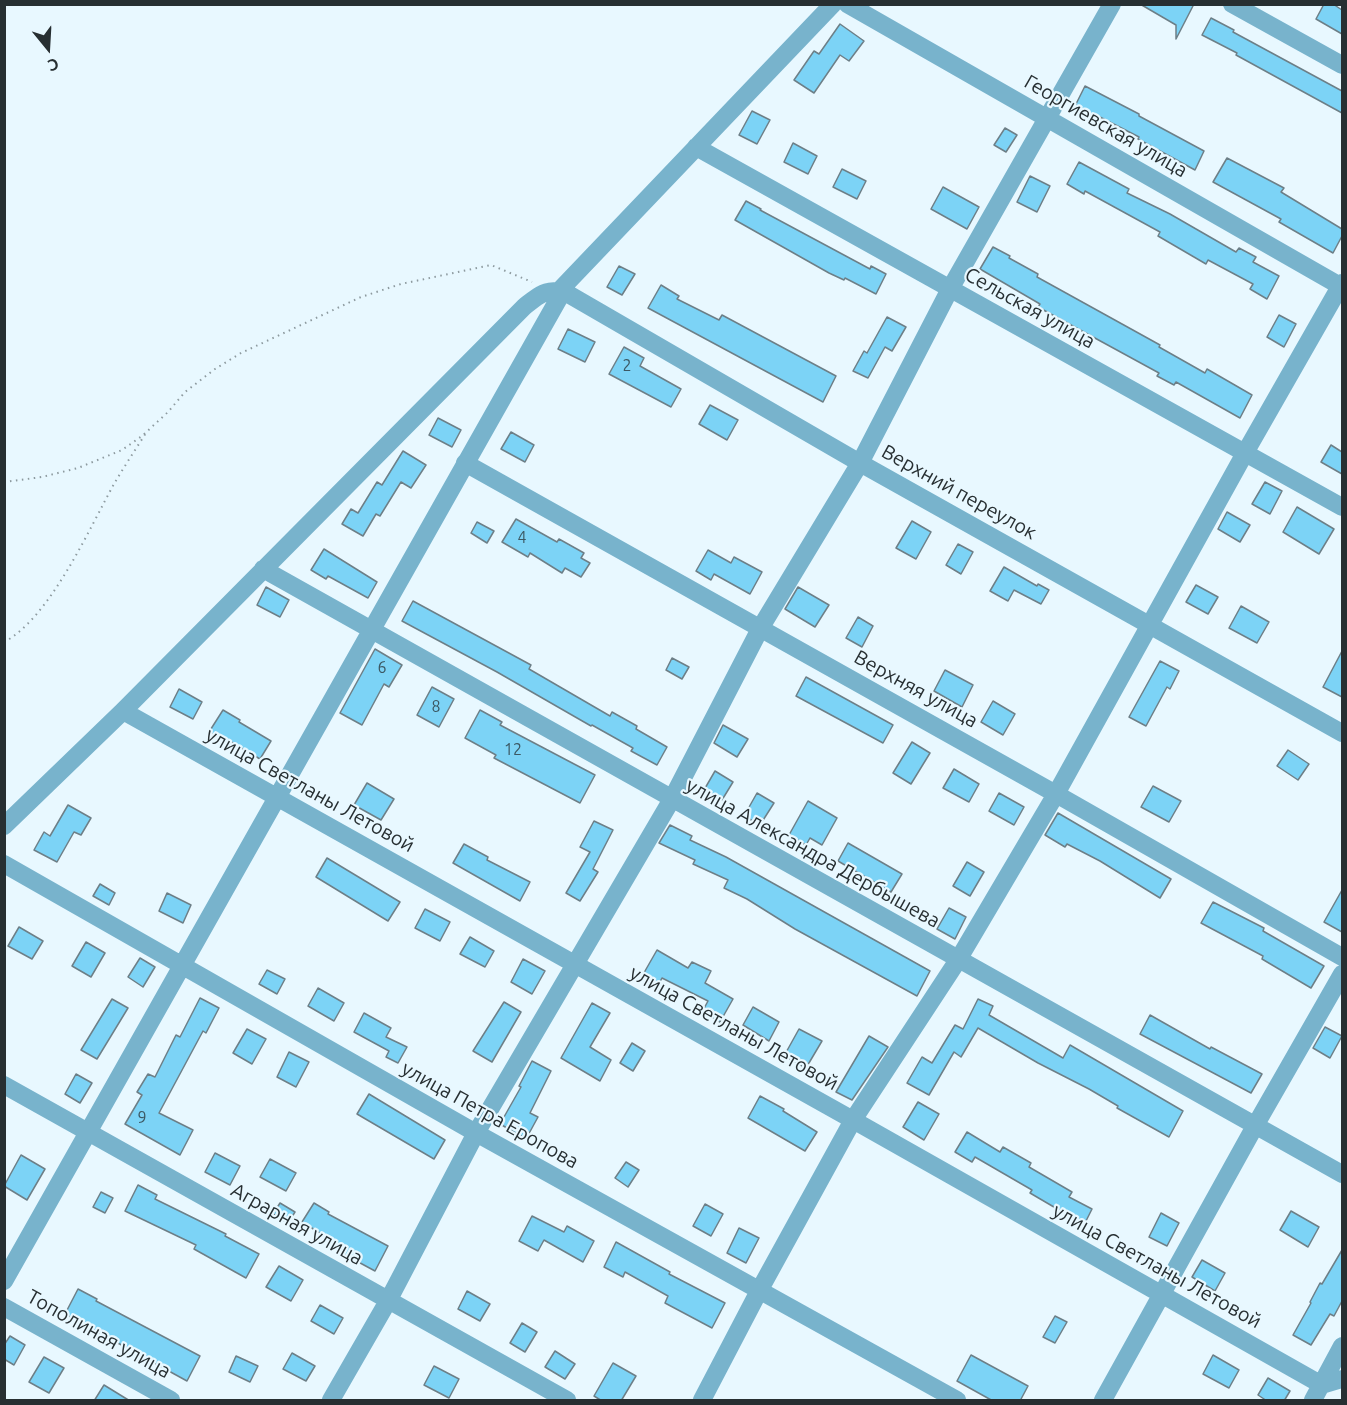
<!DOCTYPE html>
<meta charset="utf-8">
<style>
body{margin:0}
#map{position:relative;width:1347px;height:1405px;overflow:hidden;background:#e8f8ff;font-family:Ubuntu,sans-serif}
canvas{display:block}
.frame{position:absolute;inset:0;border:6px solid #272f32;pointer-events:none}
.north{position:absolute;left:18px;top:18px;width:60px;height:60px;-webkit-text-stroke:4px #e8f8ff;paint-order:stroke;rotate:162deg;font-size:16px;font-weight:700;line-height:24px;text-align:center;color:#272f32}
.north::after{content:'';display:block;margin:auto;width:21px;height:27px;background:#272f32;clip-path:polygon(50% 0,100% 100%,50% 72%,0 100%)}
</style>
<div id="map">
<canvas width="1347" height="1405"></canvas>
<div class="frame"></div>
<div class="north">С</div>
</div>
<script>
const context = document.querySelector('canvas').getContext('2d');
context.lineJoin = 'round';
function fillPath(path, color) { context.fillStyle = color; context.fill(path, 'evenodd'); }
function strokePath(path, color, width, dash) { context.strokeStyle = color; context.lineWidth = width; context.lineCap = dash ? 'butt' : 'round'; context.setLineDash(dash || []); context.stroke(path); }
function write(font, color, halo, rows, align = 'center') {
  context.font = font + ' Ubuntu,sans-serif'; context.lineWidth = 4.5; context.setLineDash([]); context.textBaseline = 'middle'; context.strokeStyle = halo; context.fillStyle = color; for (const [text, x, y, turn = 0] of rows) {
    context.save(); context.translate(x, y); context.rotate((+turn || 0) * Math.PI / 180); context.textAlign = isNaN(turn) ? turn : align; if (halo) context.strokeText(text, 0, 0); context.fillText(text, 0, 0); context.restore();
  }
}
const building = new Path2D(`
 M1140,4H1194L1176,39V25Z
 M1324,4H1333L1342,10V34L1316,19Z
 M1211,18L1234,30L1233,32L1342,91V113L1236,55L1237,53L1202,35Z
 M840,24L864,41L849,61L840,55L814,93L794,80L814,51L819,54Z
 M1085,86L1139,114V116L1204,151L1195,170L1138,139L1139,137L1094,114L1091,119L1073,110Z
 M752,111L770,120L757,144L739,135Z
 M1005,128L1017,135L1006,152L994,145Z
 M793,143L817,156L808,174L784,162Z
 M1227,158L1284,188L1281,192L1342,229V236L1333,253L1279,222L1281,219L1213,182Z
 M1079,162L1129,189L1127,193L1170,214L1236,252L1239,248L1256,257L1253,262L1279,276L1267,299L1250,289L1253,284L1208,260L1206,264L1158,236L1160,232L1085,191L1084,194L1067,184Z
 M842,169L866,181L857,199L833,187Z
 M1030,176L1050,186L1037,212L1017,202Z
 M943,187L979,207L967,229L931,209Z
 M746,201L761,209L760,210L870,269L871,266L886,274L876,294L845,278L844,280L829,273L735,220Z
 M993,247L1010,256L1009,258L1038,274L1037,277L1160,345L1159,347L1205,373L1207,369L1252,395L1240,418L1176,382L1174,385L1157,376L1159,373L1038,307L1040,304L980,269Z
 M619,266L635,274L622,295L607,287Z
 M661,285L679,296L677,299L719,320L722,315L836,376L823,402L648,308Z
 M1279,315L1296,324L1284,347L1267,337Z
 M887,317L906,327L892,351L885,347L868,378L853,371L864,351L867,353Z
 M568,329L595,342L585,362L558,349Z
 M624,347L644,358L640,366L681,389L671,407L609,374Z
 M710,405L738,420L727,440L699,424Z
 M438,418L461,430L452,447L429,435Z
 M511,432L534,445L525,462L501,449Z
 M1331,445L1342,452V474L1321,462Z
 M403,451L426,465L411,488L401,482L380,516L376,514L363,536L342,524L351,509L358,513L377,482L382,485Z
 M1265,482L1282,491L1270,514L1252,504Z
 M1297,507L1334,529L1319,554L1283,532Z
 M1227,512L1250,525L1240,542L1218,529Z
 M516,519L557,542L559,539L584,553L581,558L590,563L581,577L565,568L562,573L530,553L528,557L502,542Z
 M912,521L931,532L916,559L896,548Z
 M477,522L494,531L487,543L471,533Z
 M958,544L973,552L961,574L946,565Z
 M324,549L377,582L368,598L328,576L326,579L311,570Z
 M708,550L731,563L734,557L762,572L750,594L714,574L711,580L696,571Z
 M1004,567L1037,586L1038,584L1049,590L1041,604L1014,590L1008,601L990,591Z
 M1196,585L1218,597L1208,614L1186,602Z
 M266,587L289,600L280,617L257,605Z
 M798,587L829,605L815,627L785,609Z
 M413,601L531,665L529,669L610,716L612,712L637,726L636,729L667,747L657,765L631,751L633,748L592,725L591,726L497,672L402,621Z
 M1241,606L1269,622L1257,643L1229,628Z
 M858,617L873,626L862,647L846,638Z
 M375,649L402,665L389,687L384,684L362,725L340,713Z
 M1342,651V697L1323,687Z
 M672,658L689,667L682,679L666,670Z
 M1160,661L1179,671L1170,689L1167,687L1146,726L1129,717Z
 M945,670L973,685L962,707L934,691Z
 M806,677L893,725L883,743L796,696Z
 M432,687L454,699L439,727L417,715Z
 M179,689L202,702L193,719L170,707Z
 M993,701L1015,714L1003,735L981,722Z
 M223,710L240,720L239,722L271,741L260,759L228,740L226,743L209,732Z
 M480,710L502,722L500,725L595,775L580,803L494,758L496,755L465,738Z
 M723,725L748,739L737,757L714,743Z
 M912,742L930,753L911,784L893,773Z
 M1288,750L1309,764L1298,780L1277,766Z
 M954,769L979,784L969,802L943,788Z
 M715,771L733,782L722,800L704,790Z
 M367,783L394,799L381,820L354,805Z
 M1153,786L1181,801L1169,822L1141,807Z
 M757,793L774,803L760,825L744,816Z
 M999,793L1024,807L1014,825L989,811Z
 M808,801L837,818L822,845L810,838L806,845L789,835Z
 M68,805L91,818L81,835L74,832L57,862L34,850L44,832L50,836Z
 M1058,813L1171,879L1160,898L1100,861L1067,844L1065,847L1045,835Z
 M594,821L613,830L593,869L598,872L580,901L566,893L590,852L580,847Z
 M670,825L692,836L690,840L726,857L930,971L917,996L795,929L747,899L724,888L728,880L693,864L695,860L659,843Z
 M848,843L902,874L891,892L838,861Z
 M464,844L488,857L487,860L530,882L520,901L453,863Z
 M327,858L400,902L388,921L316,877Z
 M967,862L984,872L970,896L953,886Z
 M100,884L115,893L109,905L93,896Z
 M1342,890V932L1324,922Z
 M167,893L191,905L183,923L159,911Z
 M1213,902L1264,928L1263,931L1324,966L1311,988L1262,959L1263,956L1201,923Z
 M949,908L966,917L955,939L937,929Z
 M425,909L450,922L440,941L415,928Z
 M19,927L43,941L32,959L8,946Z
 M470,937L494,951L485,967L460,954Z
 M86,942L105,953L91,977L72,966Z
 M657,950L688,968L692,962L711,971L705,983L733,999L720,1022L702,1012L708,1001L662,978L657,987L641,978Z
 M140,958L155,967L143,987L128,977Z
 M523,959L545,971L532,994L511,982Z
 M267,970L285,979L277,994L259,984Z
 M318,988L344,1003L334,1021L308,1006Z
 M200,998L219,1008L206,1033L203,1031L159,1113L193,1130L180,1155L125,1124L142,1095L137,1092L148,1074L155,1077L176,1035L180,1037Z
 M112,999L128,1008L97,1059L81,1050Z
 M978,999L993,1006L989,1015L1063,1058L1070,1045L1183,1111L1169,1137L1117,1108L1118,1106L1089,1089L1038,1063L978,1028L961,1057L954,1052L929,1095L907,1083L922,1057L932,1063L955,1025L963,1029Z
 M504,1002L521,1012L492,1062L473,1051Z
 M592,1003L610,1013L590,1047L611,1060L600,1081L561,1058Z
 M753,1007L779,1022L769,1041L743,1025Z
 M364,1013L391,1028L386,1037L407,1047L398,1063L386,1057L389,1051L354,1032Z
 M1150,1015L1210,1049L1211,1047L1262,1074L1251,1093L1140,1034Z
 M1325,1027L1342,1036L1330,1058L1313,1048Z
 M247,1029L266,1039L252,1064L233,1053Z
 M799,1029L822,1041L806,1068L784,1056Z
 M869,1036L888,1047L852,1100L836,1092Z
 M632,1043L645,1051L633,1071L620,1063Z
 M289,1052L309,1062L296,1087L277,1077Z
 M532,1061L551,1071L530,1113L538,1117L526,1139L500,1124L521,1087L519,1086Z
 M76,1074L92,1083L80,1103L65,1094Z
 M369,1094L445,1140L434,1159L357,1114Z
 M760,1096L784,1109L783,1111L817,1132L805,1151L748,1118Z
 M918,1102L939,1114L924,1140L903,1127Z
 M967,1132L1000,1152L1003,1147L1031,1163L1029,1167L1072,1192L1069,1197L1092,1209L1083,1227L1069,1220L1071,1217L1030,1193L1032,1190L975,1157L972,1162L955,1152Z
 M215,1153L240,1166L230,1185L205,1172Z
 M21,1155L45,1169L27,1200L4,1186Z
 M270,1159L296,1173L286,1191L260,1177Z
 M626,1162L639,1170L628,1187L615,1178Z
 M138,1185L157,1195L155,1199L226,1234L225,1236L259,1254L246,1278L194,1249L196,1245L125,1211Z
 M101,1192L113,1198L105,1213L93,1207Z
 M280,1203L295,1212L288,1223L273,1214Z
 M314,1203L329,1212L328,1214L388,1246L375,1271L325,1244L328,1238L302,1222Z
 M705,1204L723,1214L711,1236L693,1226Z
 M1291,1211L1319,1227L1308,1247L1280,1230Z
 M1161,1213L1179,1223L1167,1246L1149,1237Z
 M532,1216L564,1232L567,1226L594,1241L583,1262L544,1240L538,1251L519,1241Z
 M739,1228L759,1238L746,1263L727,1253Z
 M616,1242L670,1272L669,1274L725,1303L712,1328L665,1303L668,1296L625,1272L623,1277L604,1267Z
 M1342,1250V1301L1334,1316L1330,1314L1311,1345L1293,1335L1311,1303L1310,1302L1320,1283L1322,1284Z
 M1202,1260L1225,1273L1215,1291L1192,1277Z
 M279,1266L303,1280L291,1301L266,1287Z
 M78,1289L97,1299L96,1301L200,1356L187,1381L65,1314Z
 M467,1291L490,1304L480,1321L458,1309Z
 M320,1305L343,1318L334,1334L311,1321Z
 M1055,1316L1067,1322L1055,1343L1043,1337Z
 M522,1323L537,1332L525,1352L510,1343Z
 M10,1336L25,1345L14,1365L4,1359V1345Z
 M555,1351L575,1364L565,1379L545,1367Z
 M292,1353L315,1366L306,1381L283,1369Z
 M971,1355L1028,1386L1020,1401H993L957,1381Z
 M1213,1355L1239,1370L1229,1388L1203,1374Z
 M236,1356L258,1366L250,1382L229,1372Z
 M44,1357L64,1368L49,1393L29,1382Z
 M613,1363L636,1376L621,1401H602L594,1396Z
 M434,1366L459,1379L449,1398L424,1385Z
 M1268,1378L1290,1391L1284,1401H1267L1258,1395Z
 M104,1385L130,1401H94Z`);
const path = new Path2D(`
 M4,482L42,477L78,468L122,450L142,436L168,412L185,392L215,369L241,353L361,297L401,284L491,265L532,282
 M4,642C50,618 89,529 114,484C124,467 135,450 146,433`);
const minor = new Path2D(`
 M847,4L1342,287
 M1232,4L1342,65
 M696,147L1342,507
 M559,291L833,4
 M465,463L1056,794L1342,957
 M263,569L1342,1174
 M123,711L853,1120L1322,1385L1342,1379
 M4,826L123,711L524,307C539,295 543,290 563,291L860,463L1342,733
 M4,864L476,1133L957,1400
 M4,1085L567,1400
 M4,1281L563,291
 M4,1307L171,1400
 M331,1400L388,1301L476,1133L672,799L761,627L860,463L950,289L1112,4
 M702,1400L759,1291L853,1120L958,960L1056,794L1245,453L1342,283
 M1103,1400L1255,1126L1342,974
 M1313,1400L1342,1346`);
const numberNames = [
 ["2",627,366],
 ["4",522,538],
 ["6",382,668],
 ["8",436,707],
 ["12",513,750],
 ["9",142,1118]
];
const streetNames = [
 ["Георгиевская улица",1106,126,30],
 ["Сельская улица",1030,308,29],
 ["Верхний переулок",959,492,29],
 ["Верхняя улица",916,689,29],
 ["улица Светланы Летовой",310,790,29],
 ["улица Александра Дербышева",813,853,29],
 ["улица Светланы Летовой",734,1028,29],
 ["улица Петра Еропова",490,1115,29],
 ["Аграрная улица",297,1224,29],
 ["улица Светланы Летовой",1157,1266,29],
 ["Тополиная улица",99,1334,29]
];
fillPath(building, '#7cd3f6');
strokePath(building, '#6d7f87', 1.5);
strokePath(path, '#8d9a9f', 2, [1.5, 4.5]);
strokePath(minor, '#78b3cc', 18);
write('16px', '#3c5863', null, numberNames);
write('20px', '#272f32', '#e8f8ff', streetNames);
</script>
